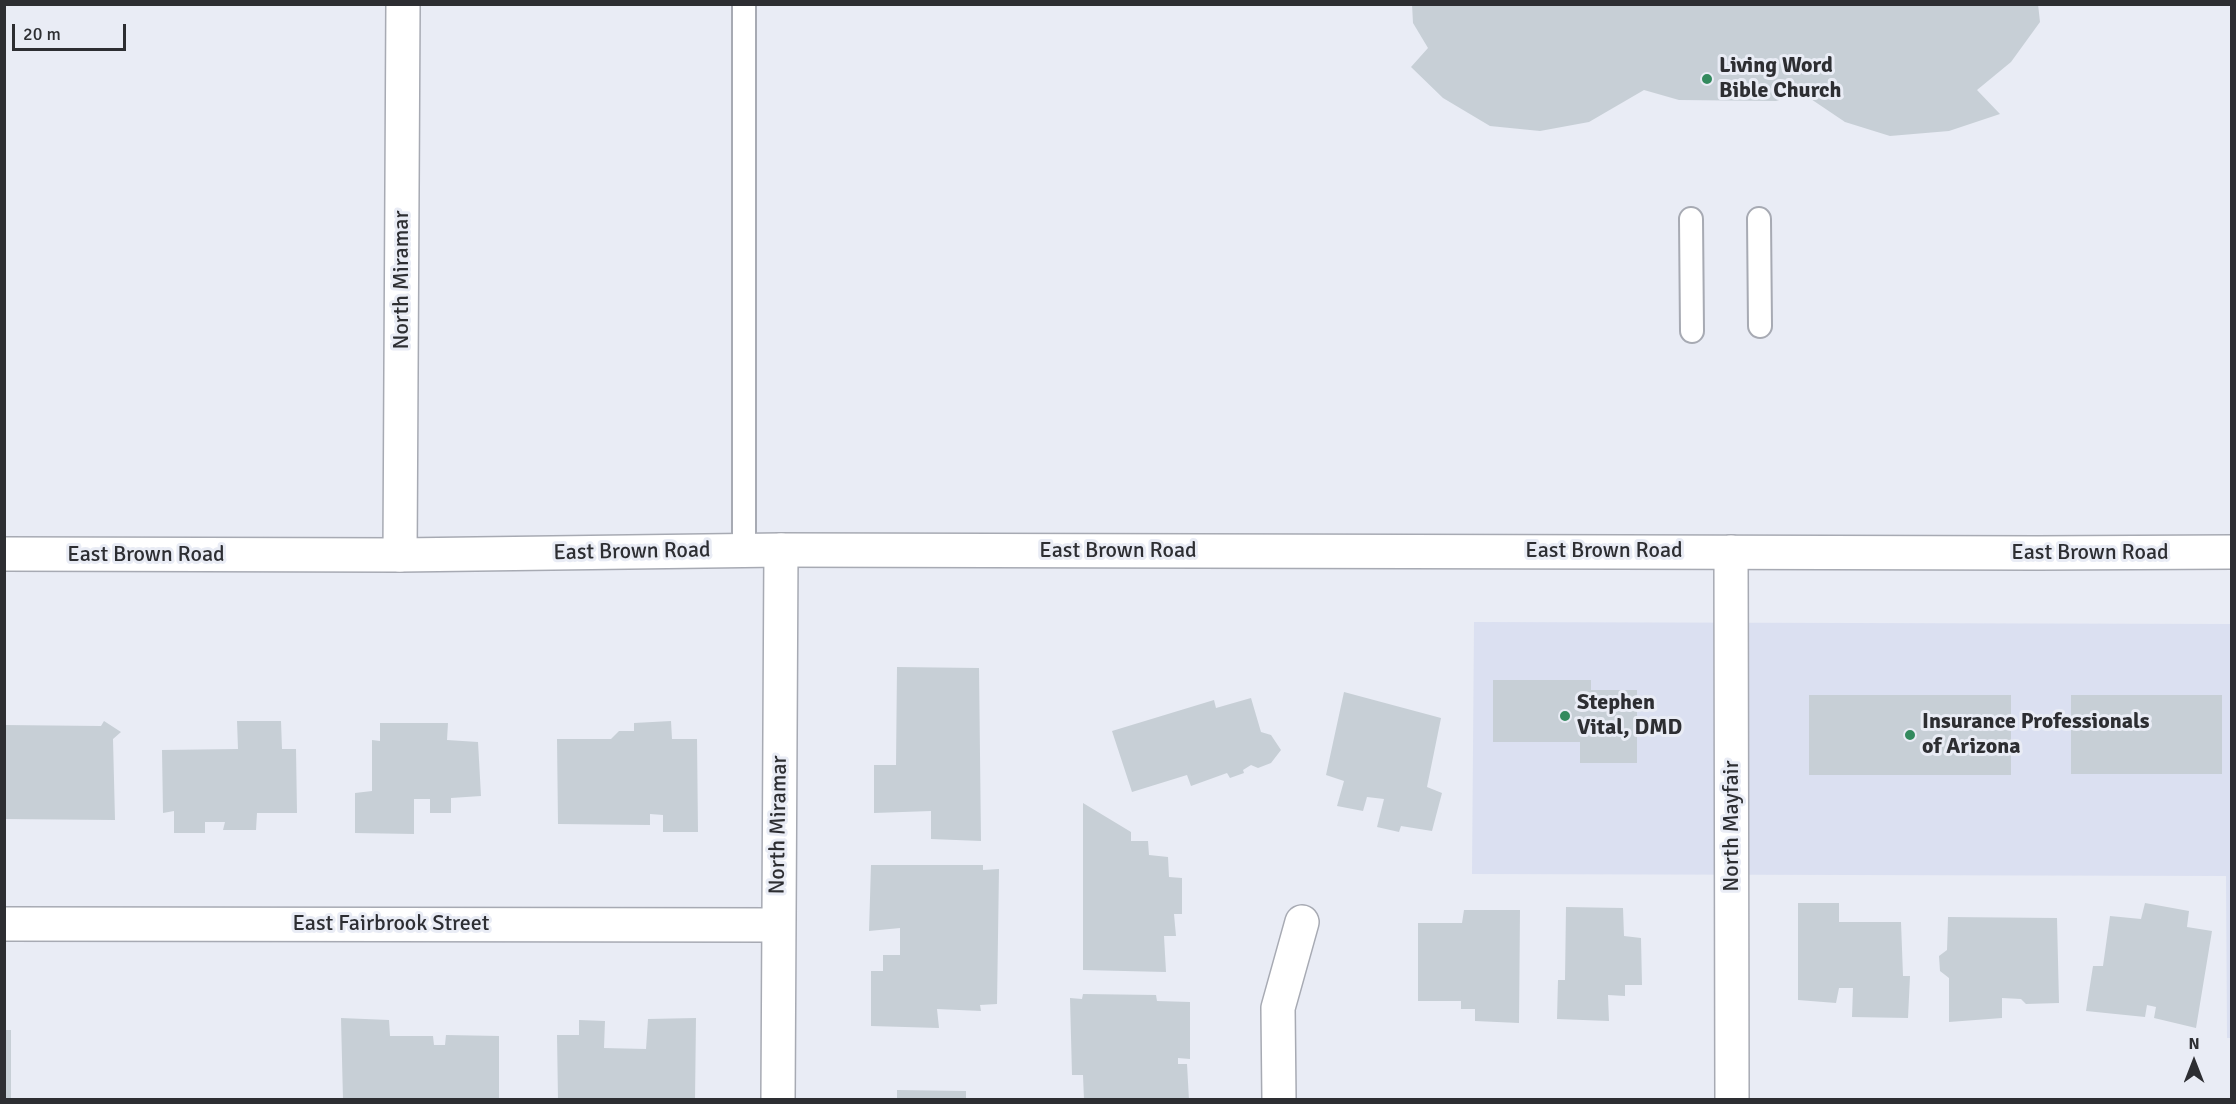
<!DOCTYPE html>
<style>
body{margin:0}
#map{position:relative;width:2236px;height:1104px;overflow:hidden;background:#e9ecf5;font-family:Signika,sans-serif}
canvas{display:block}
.frame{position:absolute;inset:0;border:6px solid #2d2e32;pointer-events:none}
.north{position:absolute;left:2164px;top:1032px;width:60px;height:60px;-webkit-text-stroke:4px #e9ecf5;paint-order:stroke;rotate:0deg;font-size:16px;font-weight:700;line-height:24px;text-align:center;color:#2d2e32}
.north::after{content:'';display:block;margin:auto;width:21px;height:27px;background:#2d2e32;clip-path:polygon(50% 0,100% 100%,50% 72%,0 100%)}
.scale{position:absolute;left:12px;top:24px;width:114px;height:27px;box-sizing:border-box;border:3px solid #2d2e32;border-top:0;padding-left:8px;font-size:18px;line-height:21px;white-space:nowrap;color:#2d2e32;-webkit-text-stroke:4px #e9ecf5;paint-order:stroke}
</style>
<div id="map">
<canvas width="2236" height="1104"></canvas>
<div class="frame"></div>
<div class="north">N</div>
<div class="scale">20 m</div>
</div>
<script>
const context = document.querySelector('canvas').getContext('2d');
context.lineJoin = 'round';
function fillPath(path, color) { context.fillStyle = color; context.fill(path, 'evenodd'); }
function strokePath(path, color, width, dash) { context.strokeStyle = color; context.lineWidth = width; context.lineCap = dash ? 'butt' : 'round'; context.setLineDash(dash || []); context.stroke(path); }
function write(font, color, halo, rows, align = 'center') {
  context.font = font + ' Signika,sans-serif'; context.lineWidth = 6; context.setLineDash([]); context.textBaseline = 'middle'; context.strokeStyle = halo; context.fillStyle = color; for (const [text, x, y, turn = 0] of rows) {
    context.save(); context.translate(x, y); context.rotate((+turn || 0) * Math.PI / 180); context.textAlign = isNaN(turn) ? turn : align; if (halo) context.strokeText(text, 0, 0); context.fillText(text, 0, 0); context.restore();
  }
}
const built = new Path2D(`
 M1474,622L2231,624V1038H2227L2226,876L1472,874Z`);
const building = new Path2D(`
 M1412,4H2038L2040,22L2011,62L1977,90L2000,114L1949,131L1890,136L1845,122L1802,93L1776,101L1679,100L1644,90L1589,122L1540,131L1490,126L1443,98L1411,67L1428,48L1413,23Z
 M897,667L979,668L981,841L931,839V811L874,813V765H896Z
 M1493,680H1591V690H1637V763H1580V742H1493Z
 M1344,692L1441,718L1427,787L1442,793L1432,831L1401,826L1399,832L1377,827L1384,799L1367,797L1363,811L1337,806L1344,781L1326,775Z
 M1809,695H2011V775H1809Z
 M2071,695H2222V774H2071Z
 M1251,698L1261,732L1271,735L1281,750L1271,763L1258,768L1251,765L1243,770L1244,773L1230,778L1227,773L1191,786L1187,775L1132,792L1112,731L1214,700L1216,708Z
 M104,721L121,732L113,739L115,820L4,819V725L101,726Z
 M237,721H281L282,749H296L297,813H257L256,830H223L225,822H205V833H174V811L163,813L162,750L238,749Z
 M671,721L672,739H697L698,832H663V815L650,814V825L558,824L557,739H611L619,731H634V723Z
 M380,723H448L447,740L478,742L481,796L451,798V813H430V799H414V834L355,833V793L372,791V740L380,741Z
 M1083,803L1131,832V841H1148L1149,855L1168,857L1169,877L1182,878V914H1174L1176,936H1164L1166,972L1083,970Z
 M871,865H983V870L999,869L997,1004L980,1005L981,1011L937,1009L939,1028L871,1026V971H883V955H900V928L869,931Z
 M1798,903H1839V922H1901L1903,976H1910L1908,1018L1852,1017L1853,988H1839L1836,1003L1798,1000Z
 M2145,903L2189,911L2187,927L2212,931L2196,1028L2154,1018L2156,1007L2147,1005L2145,1017L2086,1011L2093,966H2103L2110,916L2141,919Z
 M1566,907L1623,908L1624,936L1641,938L1642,985H1625V996L1608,995L1609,1021L1557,1019L1558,980H1565Z
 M1464,910H1520L1519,1023L1475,1021V1009H1461V1001H1418V923H1462Z
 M1948,917L2057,918L2059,1003L2026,1004L2021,999L2002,998V1018L1949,1022V978L1940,971L1939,956L1947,950Z
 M1083,994L1156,995L1157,1001L1190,1002V1059L1178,1058V1064H1187L1189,1100H1084L1083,1075H1072L1070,998L1082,999Z
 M341,1018L389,1020L390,1036H433L434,1045H445L446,1035L499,1036V1100H343Z
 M696,1018L695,1100H558L557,1035H579V1020L605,1021L604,1048L646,1049L648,1019Z
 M4,1030H11V1100H4Z
 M897,1090L966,1091V1100H897Z`);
const service = new Path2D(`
 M744,4V551
 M1691,219L1692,331
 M1759,219L1760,326`);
const minor = new Path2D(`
 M1731,552L1732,1100
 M400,555L403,4
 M4,924L778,925
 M778,1100L781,550
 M1279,1100L1278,1008L1302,922`);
const secondary = new Path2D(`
 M4,554L400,555L781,550L2038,553L2232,552`);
const markers = [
 [1707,79,6,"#338a5e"],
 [1565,716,6,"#338a5e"],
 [1910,735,6,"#338a5e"]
];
const poiNames = [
 ["Living Word",1719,66],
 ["Bible Church",1719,91],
 ["Stephen",1577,703],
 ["Vital, DMD",1577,728],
 ["Insurance Professionals",1922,722],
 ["of Arizona",1922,747]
];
const streetNames = [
 ["North Miramar",402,280,-90],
 ["East Brown Road",1118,551],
 ["East Brown Road",1604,551],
 ["East Brown Road",632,552,-1],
 ["East Brown Road",2090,553],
 ["East Brown Road",146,555],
 ["North Miramar",779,825,-89],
 ["North Mayfair",1732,826,-90],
 ["East Fairbrook Street",391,924]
];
fillPath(built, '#dbe0f1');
fillPath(building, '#c7cfd6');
strokePath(service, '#a7aab3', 26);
strokePath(minor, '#a7aab3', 36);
strokePath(secondary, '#a7aab3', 36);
strokePath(service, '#fff', 22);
strokePath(minor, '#fff', 33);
strokePath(secondary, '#fff', 33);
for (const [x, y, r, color] of markers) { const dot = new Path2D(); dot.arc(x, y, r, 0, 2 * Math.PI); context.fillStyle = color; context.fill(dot); strokePath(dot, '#e9ecf5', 2); }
write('bold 22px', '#2d2e32', '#e9ecf5', poiNames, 'left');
write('22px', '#2d2e32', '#e9ecf5', streetNames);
</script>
